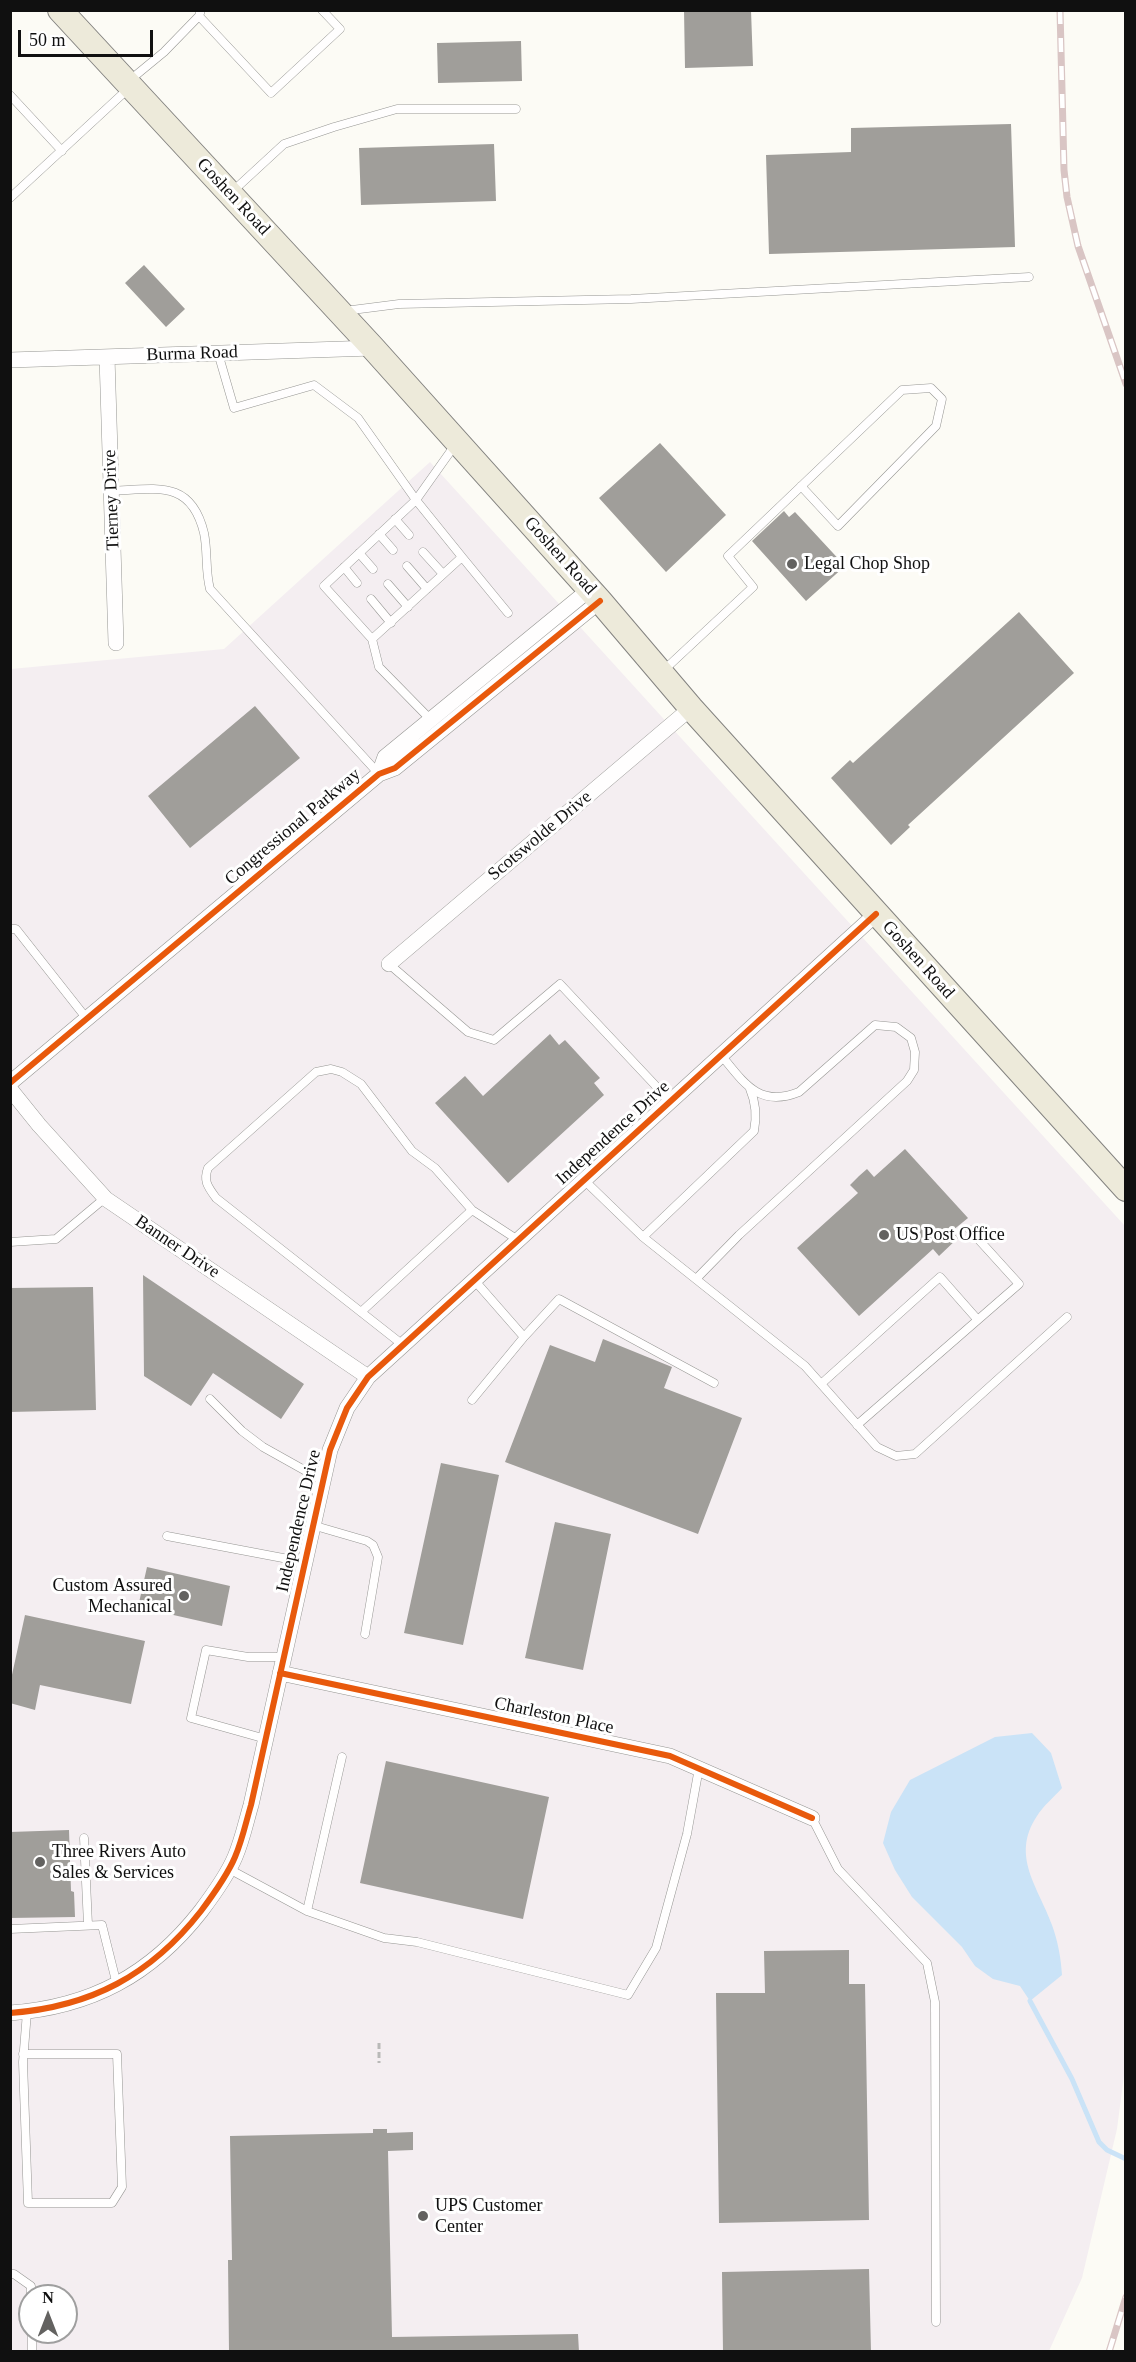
<!DOCTYPE html>
<style>
body{margin:0}
#map{position:relative;width:1136px;height:2362px;overflow:hidden;background:#fcfbf5;font-family:Georgia,serif}
canvas{display:block}
.frame{position:absolute;inset:0;border:12px solid #101010;pointer-events:none}
.north{position:absolute;left:18px;top:2284px;width:60px;height:60px;box-sizing:border-box;background:#fff;border:2px solid #9f9f9f;border-radius:50%;rotate:0deg;font-size:16px;font-weight:700;line-height:24px;text-align:center;color:#101010}
.north::after{content:'';display:block;margin:auto;width:21px;height:27px;background:#636260;clip-path:polygon(50% 0,100% 100%,50% 72%,0 100%)}
.scale{position:absolute;left:18px;top:30px;width:135px;height:27px;box-sizing:border-box;border:3px solid #101010;border-top:0;padding-left:8px;font-size:18px;line-height:21px;white-space:nowrap;color:#101010;-webkit-text-stroke:4px #fff;paint-order:stroke}
</style>
<div id="map">
<canvas width="1136" height="2362"></canvas>
<div class="frame"></div>
<div class="north">N</div>
<div class="scale">50 m</div>
</div>
<script>
const context = document.querySelector('canvas').getContext('2d');
context.lineJoin = 'round';
function fillPath(path, color) { context.fillStyle = color; context.fill(path, 'evenodd'); }
function strokePath(path, color, width, dash) { context.strokeStyle = color; context.lineWidth = width; context.lineCap = dash ? 'butt' : 'round'; context.setLineDash(dash || []); context.stroke(path); }
function write(font, color, halo, rows, align = 'center') {
  context.font = font + ' Georgia,serif'; context.lineWidth = 6; context.setLineDash([]); context.textBaseline = 'middle'; context.strokeStyle = halo; context.fillStyle = color; for (const [text, x, y, turn = 0] of rows) {
    context.save(); context.translate(x, y); context.rotate((+turn || 0) * Math.PI / 180); context.textAlign = isNaN(turn) ? turn : align; if (halo) context.strokeText(text, 0, 0); context.fillText(text, 0, 0); context.restore();
  }
}
const industrial = new Path2D(`
 M430,462L1125,1226L1126,2060L1117,2129L1082,2278L1049,2351L11,2352V669L224,649ZM30,2296H66V2332H30Z`);
const water = new Path2D(`
 M1032,1733L1051,1753L1062,1788C1054,1797 1043,1806 1037,1816C1010,1856 1039,1888 1052,1925C1058,1942 1061,1958 1062,1975L1030,2001L1020,1986L993,1979L975,1966L962,1947L912,1897L895,1870L883,1843L891,1812L910,1780L995,1737Z`);
const stream = new Path2D(`
 M1030,2001L1072,2079L1099,2142L1107,2150L1126,2159`);
const building = new Path2D(`
 M684,10H751L753,66L685,68Z
 M521,41L522,81L438,83L437,43Z
 M1011,124L1015,247L769,254L766,155L851,152V128Z
 M494,144L496,201L361,205L359,148Z
 M144,265L185,309L166,327L125,283Z
 M660,443L726,515L666,572L599,498Z
 M784,511L789,517L795,512L845,566L806,601L752,541Z
 M1019,612L1074,673L908,825L910,827L891,845L831,778L850,760L853,763Z
 M255,706L300,758L190,848L148,796Z
 M550,1034L559,1045L565,1040L600,1078L594,1083L604,1095L508,1183L435,1103L465,1076L483,1096Z
 M905,1149L968,1218L952,1231L958,1238L939,1256L933,1249L859,1316L797,1248L858,1193L850,1185L859,1176L867,1169L874,1177Z
 M143,1275L304,1384L281,1419L213,1373L191,1406L144,1376Z
 M93,1287L96,1410L10,1412V1288Z
 M603,1339L672,1367L664,1388L742,1418L698,1534L505,1462L550,1345L595,1362Z
 M441,1463L499,1475L463,1645L404,1633Z
 M555,1522L611,1534L583,1670L525,1658Z
 M147,1567L230,1586L222,1626L138,1607Z
 M25,1615L145,1641L131,1704L40,1685L35,1710L10,1703V1684Z
 M386,1761L549,1797L523,1919L360,1883Z
 M69,1830L71,1891L74,1892L75,1917L10,1918V1832Z
 M849,1950V1984H865L869,2220L719,2223L716,1993H765L764,1951Z
 M373,2129H387V2133L413,2132V2150L388,2151L392,2337L578,2334L579,2352H229L228,2260H232L230,2136L373,2133Z
 M869,2269L871,2352H723L722,2272Z`);
const path = new Path2D(`
 M379,2043V2063`);
const lane = new Path2D(`
 M199,16L271,93L340,29L322,10
 M130,80L164,52L199,16L201,10
 M10,95L62,151
 M233,191L284,144L334,127L397,109H516
 M10,198L129,88
 M344,311L399,304L631,299L1029,277
 M218,353L234,408L314,385L358,418L416,500L324,586L372,639
 M112,491C156,489 191,479 204,533C208,552 205,570 210,589L379,774
 M395,519L409,535
 M379,534L393,550
 M423,552L443,574
 M359,553L373,569
 M462,557L508,613
 M407,566L427,589
 M344,567L357,583
 M388,584L408,607
 M371,599L391,623
 M664,670L753,587L728,556L902,390L931,388L942,399L936,426L838,526L801,486
 M431,720L379,667L372,639L462,557L416,500L455,445
 M10,929H16L87,1019
 M389,964L468,1032L494,1040L560,984L670,1101
 M584,1180L643,1237L805,1366L877,1447L896,1456L915,1454L1067,1317
 M643,1237L754,1131C757,1116 756,1103 750,1089
 M10,1242L56,1239L105,1198
 M696,1279L739,1235L907,1081L914,1070L915,1052L911,1038L896,1027L875,1025L799,1092C759,1108 744,1083 721,1055
 M361,1312L472,1210
 M524,1337L559,1299L714,1383
 M403,1345L216,1198C208,1187 203,1181 208,1168L316,1072L331,1069L342,1072L361,1084L412,1151L435,1168L472,1210L518,1240
 M821,1384L940,1277L977,1319
 M210,1399L242,1431L263,1447L322,1480
 M472,1400L524,1337L475,1281
 M857,1425L1019,1284L970,1230
 M312,1525L367,1541L373,1545L378,1557L365,1634
 M167,1536L304,1562
 M266,1739L191,1718L206,1650L248,1657H283
 M812,1818L838,1869L927,1963L935,2002L936,2322
 M84,1838L88,1925
 M229,1869L307,1911L384,1938L417,1942L628,1995L656,1948L687,1834L699,1768
 M307,1911L342,1757
 M10,1929L102,1925L117,1985
 M23,2054H117L122,2187L112,2203H28L23,2062L27,2012
 M10,2274H14L31,2286V2296
 M32,2332V2352`);
const street = new Path2D(`
 M107,357L116,643
 M10,360L373,348
 M379,774L385,757L590,589
 M389,964L691,708
 M10,1083L379,774L395,768L600,601
 M10,1089L39,1125L106,1199L368,1377
 M280,1673L670,1756L812,1818
 M10,2013C91,2007 151,1975 201,1911C213,1895 227,1876 235,1857C242,1841 246,1822 251,1805L330,1450L347,1408L368,1377L876,914`);
const primary = new Path2D(`
 M60,10L373,348L600,601L691,708L1126,1189`);
const rail = new Path2D(`
 M1060,10L1064,170L1067,197L1078,246L1126,384
 M1109,2352L1126,2297`);
const cycleway = new Path2D(`
 M10,1083L379,774L395,768L600,601
 M280,1673L670,1756L812,1818
 M10,2013C91,2007 151,1975 201,1911C213,1895 227,1876 235,1857C242,1841 246,1822 251,1805L330,1450L347,1408L368,1377L876,914`);
const markers = [
 [792,564,6,"#636260"],
 [884,1235,6,"#636260"],
 [184,1596,6,"#636260"],
 [40,1862,6,"#636260"],
 [423,2216,6,"#636260"]
];
const streetNames = [
 ["Goshen Road",233,197,47],
 ["Burma Road",192,354,-2],
 ["Tierney Drive",112,500,-92],
 ["Goshen Road",560,556,48],
 ["Congressional Parkway",293,827,-40],
 ["Scotswolde Drive",540,836,-40],
 ["Goshen Road",918,960,48],
 ["Independence Drive",613,1133,-42],
 ["Banner Drive",177,1247,34],
 ["Independence Drive",299,1521,-77],
 ["Charleston Place",554,1716,12]
];
const poiNames = [
 ["Legal Chop Shop",804,564],
 ["US Post Office",896,1235],
 ["Custom Assured",172,1586,"right"],
 ["Mechanical",172,1607,"right"],
 ["Three Rivers Auto",52,1852],
 ["Sales & Services",52,1873],
 ["UPS Customer",435,2206],
 ["Center",435,2227]
];
fillPath(industrial, '#f4eef1');
fillPath(water, '#cae3f7');
strokePath(stream, '#cae3f7', 5);
fillPath(building, '#a09e9a');
strokePath(lane, '#969693', 9);
strokePath(street, '#969693', 16);
strokePath(primary, '#848380', 26);
strokePath(path, '#b9b9b8', 3, [6, 3]);
strokePath(lane, '#fffefe', 8);
strokePath(street, '#fffefe', 15);
strokePath(primary, '#edeada', 24);
strokePath(rail, '#d9c5c4', 7);
strokePath(rail, '#fff', 4.5, [14]);
strokePath(cycleway, '#e8590c', 6);
for (const [x, y, r, color] of markers) { const dot = new Path2D(); dot.arc(x, y, r, 0, 2 * Math.PI); context.fillStyle = color; context.fill(dot); strokePath(dot, '#fff', 2); }
write('18px', '#101010', '#fff', streetNames);
write('18px', '#101010', '#fff', poiNames, 'left');
</script>
